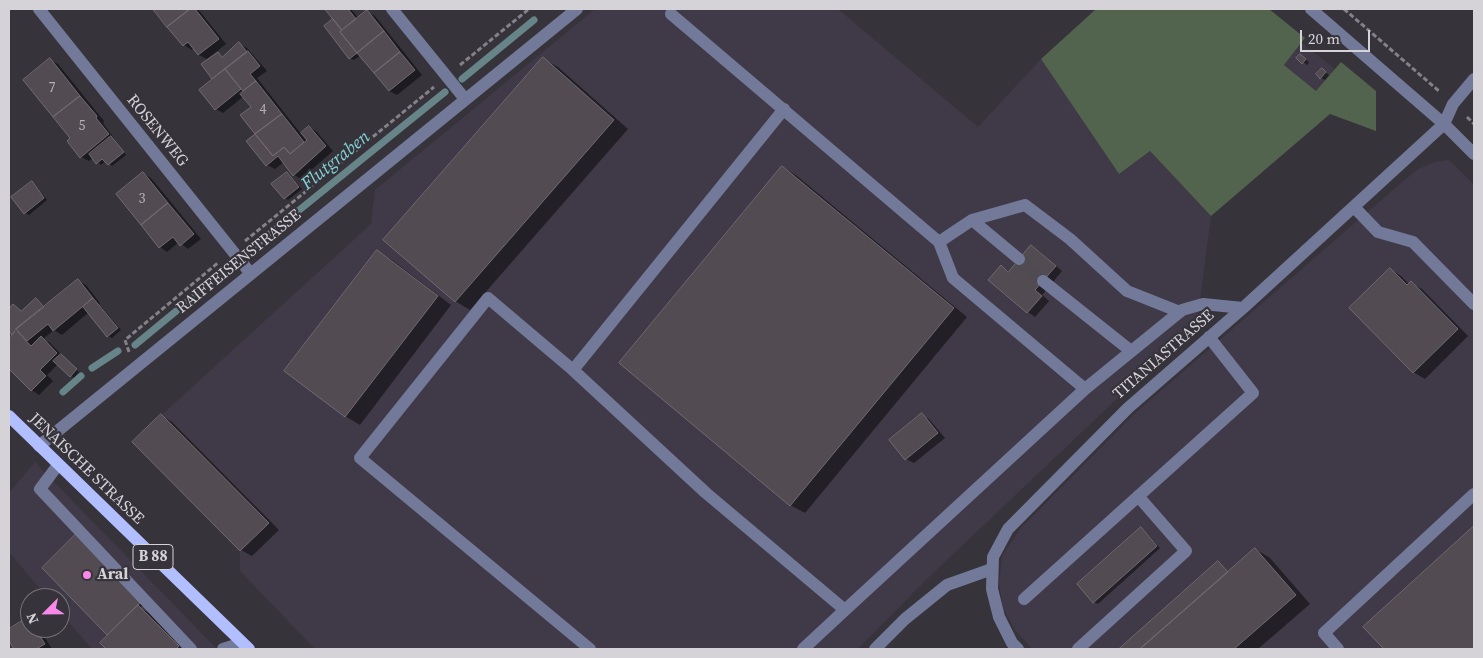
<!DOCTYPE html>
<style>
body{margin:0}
#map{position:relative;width:1483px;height:658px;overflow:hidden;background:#36333b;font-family:"Source Serif 4",serif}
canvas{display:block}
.frame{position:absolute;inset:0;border:10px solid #d5d3d8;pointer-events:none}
.north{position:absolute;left:20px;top:588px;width:50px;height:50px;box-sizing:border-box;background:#36333b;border:1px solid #76737a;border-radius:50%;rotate:247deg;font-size:14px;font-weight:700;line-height:20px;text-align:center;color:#d5d3d8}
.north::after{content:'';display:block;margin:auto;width:18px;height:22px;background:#f888ea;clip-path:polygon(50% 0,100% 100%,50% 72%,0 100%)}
.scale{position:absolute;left:1300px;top:30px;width:70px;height:22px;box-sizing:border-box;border:2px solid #d5d3d8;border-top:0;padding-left:6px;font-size:15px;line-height:18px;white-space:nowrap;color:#d5d3d8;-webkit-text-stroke:4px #36333b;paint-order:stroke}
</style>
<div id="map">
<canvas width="1483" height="658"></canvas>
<div class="frame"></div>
<div class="north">N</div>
<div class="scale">20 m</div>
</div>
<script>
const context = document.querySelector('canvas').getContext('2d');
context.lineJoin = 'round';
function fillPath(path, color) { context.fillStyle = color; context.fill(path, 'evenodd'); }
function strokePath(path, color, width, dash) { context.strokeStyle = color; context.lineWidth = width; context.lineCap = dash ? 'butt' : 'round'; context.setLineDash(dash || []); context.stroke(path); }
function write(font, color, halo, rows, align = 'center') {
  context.font = font + ' "Source Serif 4",serif'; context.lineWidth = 4.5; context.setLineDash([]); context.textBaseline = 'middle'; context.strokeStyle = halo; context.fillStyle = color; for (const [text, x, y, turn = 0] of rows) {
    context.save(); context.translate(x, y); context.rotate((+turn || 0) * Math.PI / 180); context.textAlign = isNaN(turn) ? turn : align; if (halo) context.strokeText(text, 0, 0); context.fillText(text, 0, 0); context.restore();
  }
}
const built = new Path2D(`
 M595,9H838L978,127L1041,59L1119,174L1150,151L1211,216L1197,323L929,577L858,649H315L240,571V551L132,442L371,224L375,190Z
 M1302,43L1335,69L1317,92L1284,65Z
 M1449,160L1474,185V649H1032L1015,630L1003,608L999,584L1002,556L1020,529L1133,415L1401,183L1418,169L1435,162Z
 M35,462L49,477L217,649H92L60,612V598H48L9,552V493Z`);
const green = new Path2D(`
 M1096,9H1269L1305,38L1284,65L1316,91L1341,62L1376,91V131L1330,114L1211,216L1150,151L1119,174L1041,59Z`);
const shadow = new Path2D(`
 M155,9H198L226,44L207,59L199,55L194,48L192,50L184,45Z
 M327,9H351L359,19L367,12L375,16L422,75L397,95L389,91L361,55L354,60L350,58L333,20L338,22Z
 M239,44L247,48L267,71L257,78L309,144L310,127L317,132L333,151L301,179L294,175L284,162L275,169L267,165L253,107L244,96L223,113L216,109L214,79L203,64L218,54L224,57Z
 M1303,57L1309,62L1307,65L1298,58Z
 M543,59L558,67L628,129L470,310L455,301Z
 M50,60L58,64L104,121L103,123L126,155L112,166L106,161L101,165L93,158L89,161L81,157L71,138Z
 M1325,72L1329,75L1325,80L1321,78Z
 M783,167L797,176L967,317L805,513L790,505Z
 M287,173L290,175L302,189L288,200L285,198Z
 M144,174L151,178L201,239L188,249L179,242L167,252L160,247L118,194Z
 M32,183L35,185L47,200L29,215L25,213Z
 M1032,247L1039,251L1062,271L1042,295L1049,301L1035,317L1028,312L990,280L1001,267L1010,272Z
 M377,251L392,260L451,305L360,425L345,416Z
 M1390,269L1401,276L1409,284L1411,283L1422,289L1468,336L1425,379L1413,372Z
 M78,281L86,285L100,303L99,304L121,330L112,338L108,336L89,312L62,335L54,330L43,339L49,342L79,372L74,378L58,364L47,375L53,381L39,395L32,390L9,367V340L14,335L9,330V311L13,306L23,312L36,300L46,307Z
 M161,415L172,422L279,530L252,556L241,550Z
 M922,415L929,419L945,438L914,463L906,459Z
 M1474,527V649H1386L1365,627Z
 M1141,528L1144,530L1160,548L1098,604L1094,602L1078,584Z
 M79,533L147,601L140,608L150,613L185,649H108L101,643L110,635L108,634Z
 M1255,549L1270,558L1310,604L1258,649H1121L1219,563L1229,573Z
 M28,618L30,620V628H39L52,649H15L9,639V630Z`);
const stream = new Path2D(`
 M462,79L534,20
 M245,254L445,92
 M135,345L232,265
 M92,368L118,351
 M63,392L81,376`);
const building = new Path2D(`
 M153,9H190L167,27Z
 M190,9H195L219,39L198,55L188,42L183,46L167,27Z
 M325,9H348L356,19L342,30Z
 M367,10L384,31L357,53L340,32Z
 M333,19L342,30L340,32L357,53L349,59L324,26Z
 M384,31L400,52L374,73L357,53Z
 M239,42L247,52L212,79L201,64L218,52L222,57Z
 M248,51L260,66L250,74L256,81L243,91L225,69Z
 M400,52L415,70L389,91L374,73Z
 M1300,54L1306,59L1302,64L1296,58Z
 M543,57L614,120L455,302L383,240Z
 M50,58L80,96L53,117L23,80Z
 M1322,68L1326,72L1320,79L1316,74Z
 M225,69L241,89L215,110L199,90Z
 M256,81L282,114L255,134L240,115L251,107L240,94Z
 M80,96L97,116L96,118L109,134L80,158L67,141L70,138L53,117Z
 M282,114L304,142L290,154L284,147L273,156L255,134Z
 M309,126L326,146L293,176L278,156L266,166L246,141L255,134L273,156L284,147L290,154L307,140L301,133Z
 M111,136L124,152L108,165L102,159L96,164L89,154Z
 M782,166L954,308L790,506L619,363Z
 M143,172L168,203L141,225L116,194Z
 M287,172L299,187L284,199L271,184Z
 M32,181L44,198L24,214L11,197Z
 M168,203L194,234L180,246L173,237L159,248L141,225Z
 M1031,245L1056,266L1035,290L1042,296L1027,313L988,280L1001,265L1008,272Z
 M377,250L438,296L345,417L284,371Z
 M1390,268L1407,285L1411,281L1458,329L1413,373L1349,308Z
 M78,279L93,298L53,331L48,324L27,341L16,329Z
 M36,298L44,307L16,329L12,335L9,331V309L13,304L21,311Z
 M93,298L118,328L107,337L83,307Z
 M17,331L31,346L41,336L57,353L40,370L46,376L31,391L9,369V338Z
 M61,354L77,369L70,377L53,361Z
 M922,413L938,433L905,460L889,440Z
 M161,414L269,523L240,551L132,442Z
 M1474,526V649H1384L1363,627Z
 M1141,527L1157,546L1093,603L1077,584Z
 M78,532L144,599L107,635L42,568Z
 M1255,548L1296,595L1234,649H1140Z
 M1218,561L1228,572L1140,649H1119Z
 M138,605L179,646L176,649H106L100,643Z
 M28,617L30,620V628H35L45,644L36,649H14L9,641V629Z`);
const minorTunnel = new Path2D(`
 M1019,259L1043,281`);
const path = new Path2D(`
 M1344,9L1440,92
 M460,65L529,9
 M1467,117L1474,124
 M245,241L434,87
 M129,352L125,340L219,262`);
const minor = new Path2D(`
 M39,9L251,274
 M392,9L465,99
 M1311,9L1444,124L1474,154
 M671,14L939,242L972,220L1025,205L1070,239L1127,291L1180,312
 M784,109L573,370L706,493L845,610L1085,389L1182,310L1203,304L1243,308
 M1354,207L1378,232L1413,242L1474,304
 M972,220L1019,259
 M939,242L953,278L1085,389
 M1043,281L1131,351
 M573,370L488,298L360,458L590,649
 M39,446L577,9
 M58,465L40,489L191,649
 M1024,599L1253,393L1209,337
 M223,649L242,643
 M803,649L845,610
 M875,649L905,619L947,585L992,569
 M1018,649L1012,643L999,617L992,589L993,557L1008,529L1128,408L1243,308L1444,124L1453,104L1474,79
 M1078,649L1186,551L1138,496
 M1338,649L1324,633L1474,494`);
const major = new Path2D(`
 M9,416L249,649`);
const markers = [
 [87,575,5,"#f888ea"]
];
const numberNames = [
 ["7",52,88],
 ["4",263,110],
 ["5",82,126],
 ["3",142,199]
];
const shields = [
 [153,557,40]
];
const shieldNames = [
 ["B 88",153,557]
];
const streetNames = [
 ["ROSENWEG",157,131,51],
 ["RAIFFEISENSTRASSE",239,262,-39],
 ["TITANIASTRASSE",1164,355,-41],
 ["JENAISCHE STRASSE",86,469,44]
];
const poiNames = [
 ["Aral",97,575]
];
const waterNames = [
 ["Flutgraben",336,161,-39]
];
fillPath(built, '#403a48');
fillPath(green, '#52644e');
fillPath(shadow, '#0007');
strokePath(stream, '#678588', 7);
fillPath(building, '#524b52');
strokePath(building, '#716a72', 1);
strokePath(minorTunnel, '#4e4b53', 12, [12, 6]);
strokePath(path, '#848188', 3, [5, 2.5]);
strokePath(minor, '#737a99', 12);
strokePath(major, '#b1beff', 12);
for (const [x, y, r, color] of markers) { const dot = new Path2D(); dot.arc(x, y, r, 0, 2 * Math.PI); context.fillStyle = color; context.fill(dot); strokePath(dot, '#36333b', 2); }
write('14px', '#b4b1b6', null, numberNames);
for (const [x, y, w] of shields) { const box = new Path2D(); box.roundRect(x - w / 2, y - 12.5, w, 25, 4); context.fillStyle = '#36333b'; context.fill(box); strokePath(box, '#d5d3d8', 1); }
write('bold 15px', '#d5d3d8', null, shieldNames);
write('16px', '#d5d3d8', '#36333b', streetNames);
write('bold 16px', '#d5d3d8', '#36333b', poiNames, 'left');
write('italic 18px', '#82d2d5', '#36333b', waterNames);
</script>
